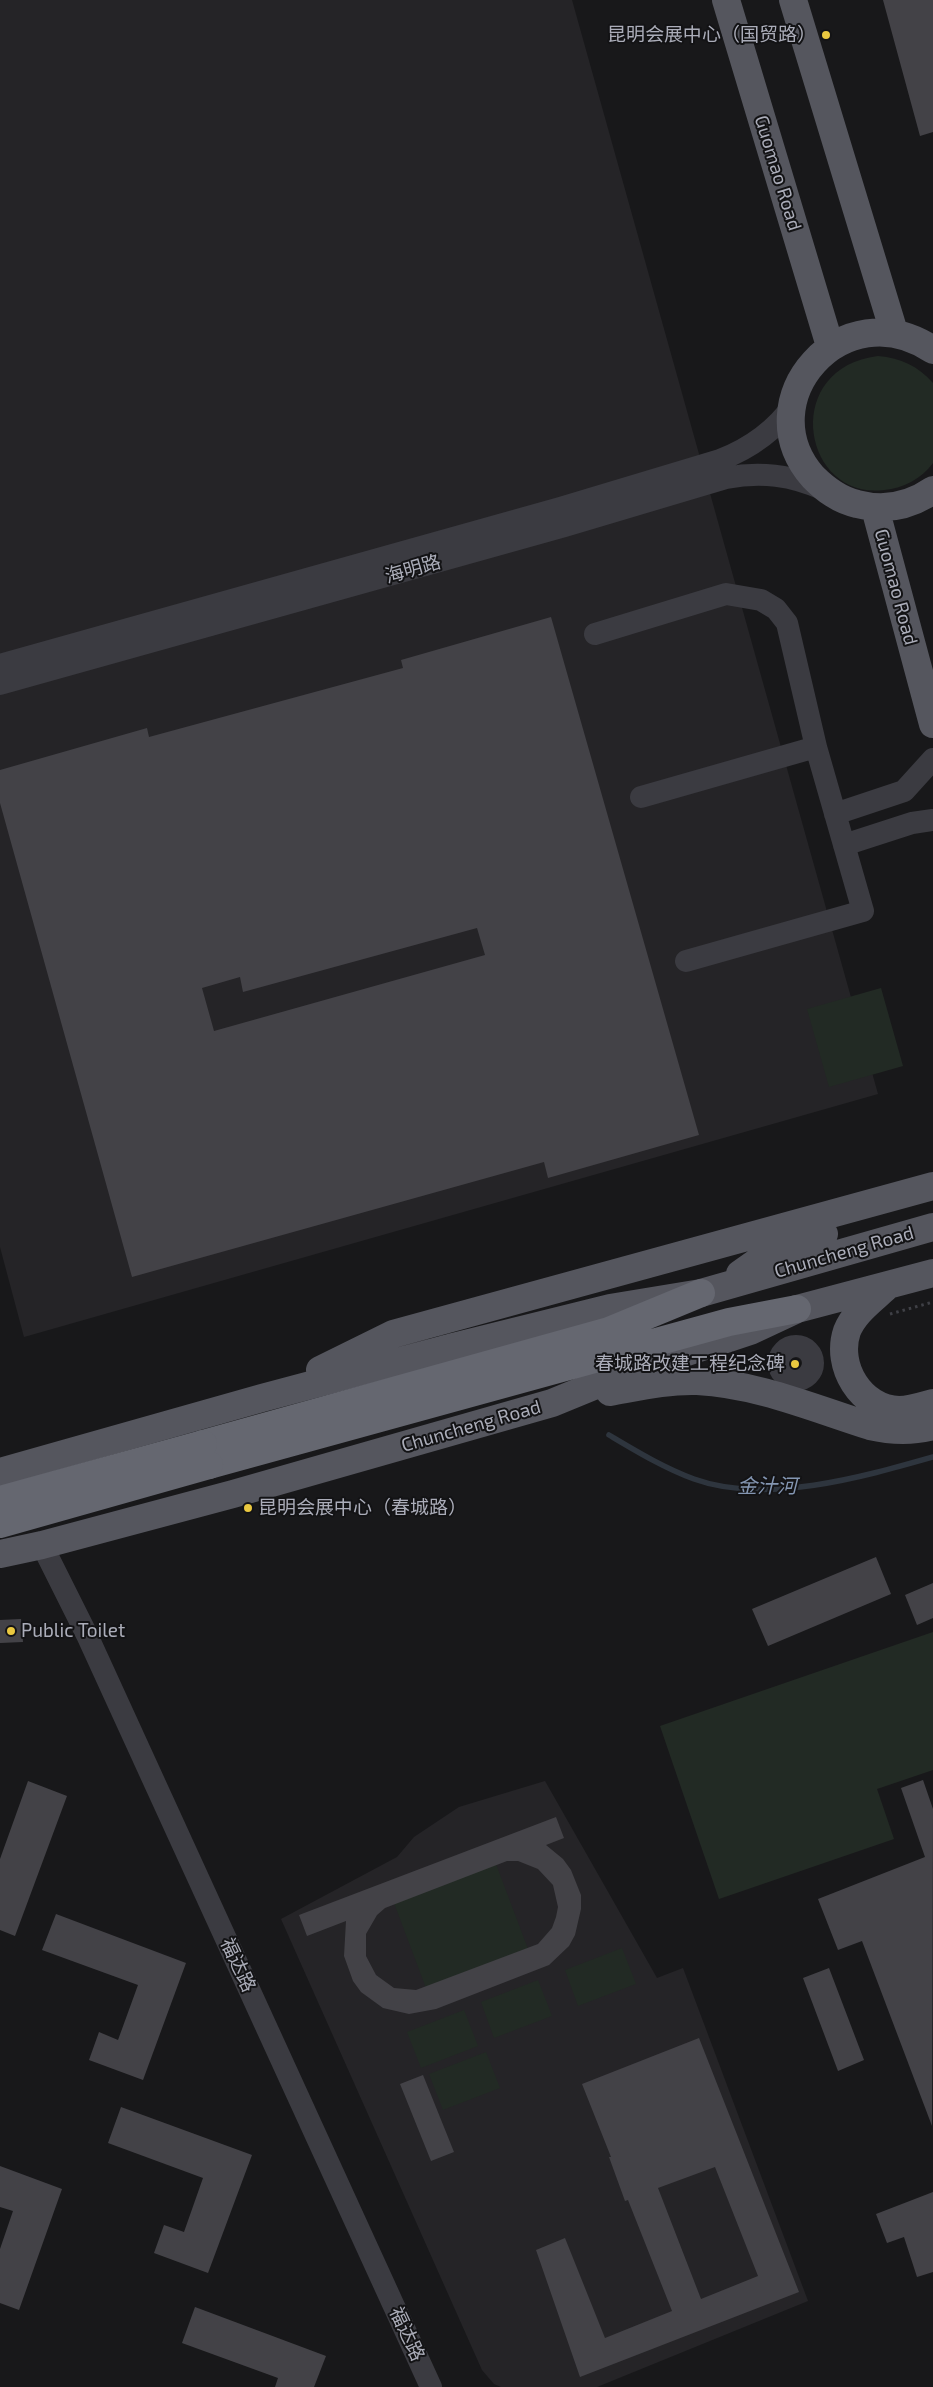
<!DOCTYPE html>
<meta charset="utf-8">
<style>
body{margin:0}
canvas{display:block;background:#18181a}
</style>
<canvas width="933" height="2387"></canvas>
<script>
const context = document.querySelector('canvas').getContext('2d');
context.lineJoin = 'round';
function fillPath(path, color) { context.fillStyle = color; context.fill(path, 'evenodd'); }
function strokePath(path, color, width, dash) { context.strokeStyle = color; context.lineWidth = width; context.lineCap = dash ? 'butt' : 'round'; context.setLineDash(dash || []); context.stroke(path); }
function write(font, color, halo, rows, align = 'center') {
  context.font = font + ' "Exo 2","Noto Sans SC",sans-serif'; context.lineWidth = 4; context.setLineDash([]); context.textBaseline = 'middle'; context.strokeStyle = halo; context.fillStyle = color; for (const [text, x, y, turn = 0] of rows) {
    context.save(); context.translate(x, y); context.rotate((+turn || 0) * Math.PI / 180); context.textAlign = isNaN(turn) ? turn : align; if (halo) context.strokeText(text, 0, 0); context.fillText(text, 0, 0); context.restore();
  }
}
const built = new Path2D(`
 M0,0H572L878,1094L24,1337L0,1247Z
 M545,1781L657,1978L683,1968L808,2301L597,2387H501L494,2384L482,2370L281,1919L397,1857L414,1837L459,1807Z`);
const green = new Path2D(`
 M878,356C901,358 918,366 933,383V463C921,479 904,488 884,490C802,500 780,368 878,356Z
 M881,988L903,1066L829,1087L807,1009Z
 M933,1632V1770L877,1789L894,1839L719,1899L660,1726Z
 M496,1864L528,1949L426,1988L394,1903Z
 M622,1948L636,1984L578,2006L565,1970Z
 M538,1980L552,2016L494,2038L481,2002Z
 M464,2010L478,2046L421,2068L407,2032Z
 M486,2052L500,2088L443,2110L429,2074Z`);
const stream = new Path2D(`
 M609,1435C636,1451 664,1468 694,1479C765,1505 863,1477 933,1457`);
const building = new Path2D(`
 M883,0H933V132L920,136Z
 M551,617L699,1135L548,1178L544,1162L132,1277L0,803V770L147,728L149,737L403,668L401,660ZM477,928L485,955L214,1031L202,988L240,977L243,992Z
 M876,1557L891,1594L768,1646L752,1609Z
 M933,1583V1618L917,1625L905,1595Z
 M21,1619L23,1642L0,1643V1620Z
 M923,1780L933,1809L932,2126L862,1941L838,1950L818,1899L925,1857L901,1788Z
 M28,1781L67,1796L15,1936L0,1930V1859Z
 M556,1817L564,1838L546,1845L563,1859L571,1870L581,1895V1909L575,1935L569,1946L549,1965L436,2009L409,2014L383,2008L361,1992L353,1981L344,1956L346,1921L307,1936L299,1915ZM507,1861H518L538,1869L553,1885L558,1907L556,1917L552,1928L538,1944L416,1990L394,1988L376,1975L366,1956V1934L377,1915L385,1908Z
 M56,1914L186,1963L143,2080L89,2060L99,2032L118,2040L138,1985L42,1950Z
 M829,1968L864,2060L838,2071L803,1978Z
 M699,2038L799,2292L580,2377L536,2250L565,2238L605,2338L672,2311L628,2200L625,2201L609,2157H611L582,2084ZM715,2167L758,2276L701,2299L658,2188Z
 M423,2075L454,2152L431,2161L400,2084Z
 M121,2107L252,2155L208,2273L154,2253L164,2225L184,2232L203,2178L108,2143Z
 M0,2166L62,2189L19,2310L0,2303V2249L13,2211L0,2207Z
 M933,2192V2272L917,2277L904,2237L887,2243L876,2214Z
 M195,2307L326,2356L314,2387H275L278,2378L182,2343Z`);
const path = new Path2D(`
 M890,1314L933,1302
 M787,1338L790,1347`);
const minor = new Path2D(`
 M595,634L726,594L761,600L776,609L787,623L816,747L863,911L686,961
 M0,665L560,508L720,460C751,448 775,431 794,404
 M0,684L565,526L726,478C761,471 792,475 825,490
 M641,797L816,747
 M835,814L904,791L933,759
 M844,845L912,823L933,820
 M779 1363a17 17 0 1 1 34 0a17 17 0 1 1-34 0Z
 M42,1545L87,1635L431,2387`);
const major = new Path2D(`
 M726,0L830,346
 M793,0L894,332
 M933,350C843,289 746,401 813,477C826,490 839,500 857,504C884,511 910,506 933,490
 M875,508L933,724
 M740,1274L774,1250L824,1234
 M885,1288C871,1301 854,1313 847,1331C835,1366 861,1409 899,1410C911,1410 922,1406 933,1403
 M320,1370L393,1334L933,1186
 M610,1392C638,1387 668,1380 697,1381C757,1384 813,1408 870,1426C892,1431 911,1432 933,1426
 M0,1472L262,1398L453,1347L610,1308L701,1293L933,1227
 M0,1554L42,1545L233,1494L552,1403L630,1371L750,1331L797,1309L933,1273`);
const highway = new Path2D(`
 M203,1444L609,1331L701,1293
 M209,1465L729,1322L797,1309`);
const highwayBridge = new Path2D(`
 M0,1500L203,1444
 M0,1524L209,1465`);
const markers = [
 [826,35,5,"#eac840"],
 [795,1364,5,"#eac840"],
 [248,1508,5,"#eac840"],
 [11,1631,5,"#eac840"]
];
const poiNames = [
 ["昆明会展中心（国贸路）",816,35],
 ["春城路改建工程纪念碑",785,1364],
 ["昆明会展中心（春城路）",258,1508,"left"],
 ["Public Toilet",21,1631,"left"]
];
const streetNames = [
 ["Guomao Road",778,173,73],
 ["海明路",413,569,-16],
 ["Guomao Road",896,587,75],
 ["Chuncheng Road",844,1252,-16],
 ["Chuncheng Road",471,1426,-16],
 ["福达路",238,1965,65],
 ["福达路",407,2334,65]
];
const waterNames = [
 ["金汁河",767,1486]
];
fillPath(built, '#252427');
fillPath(green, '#222a24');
strokePath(stream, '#2e353e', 5.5);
fillPath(building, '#434247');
strokePath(path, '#3f4046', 3, [2.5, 4]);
strokePath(minor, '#3b3b41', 22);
strokePath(major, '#55565e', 28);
strokePath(highway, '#656770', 28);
strokePath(highwayBridge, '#656770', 28);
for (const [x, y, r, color] of markers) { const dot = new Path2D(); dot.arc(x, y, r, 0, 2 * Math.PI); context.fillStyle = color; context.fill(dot); strokePath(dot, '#131315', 2); }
write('19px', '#abadb9', '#131315', poiNames, 'right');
write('19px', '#abadb9', '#131315', streetNames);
write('italic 20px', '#8496b2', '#131315', waterNames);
</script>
